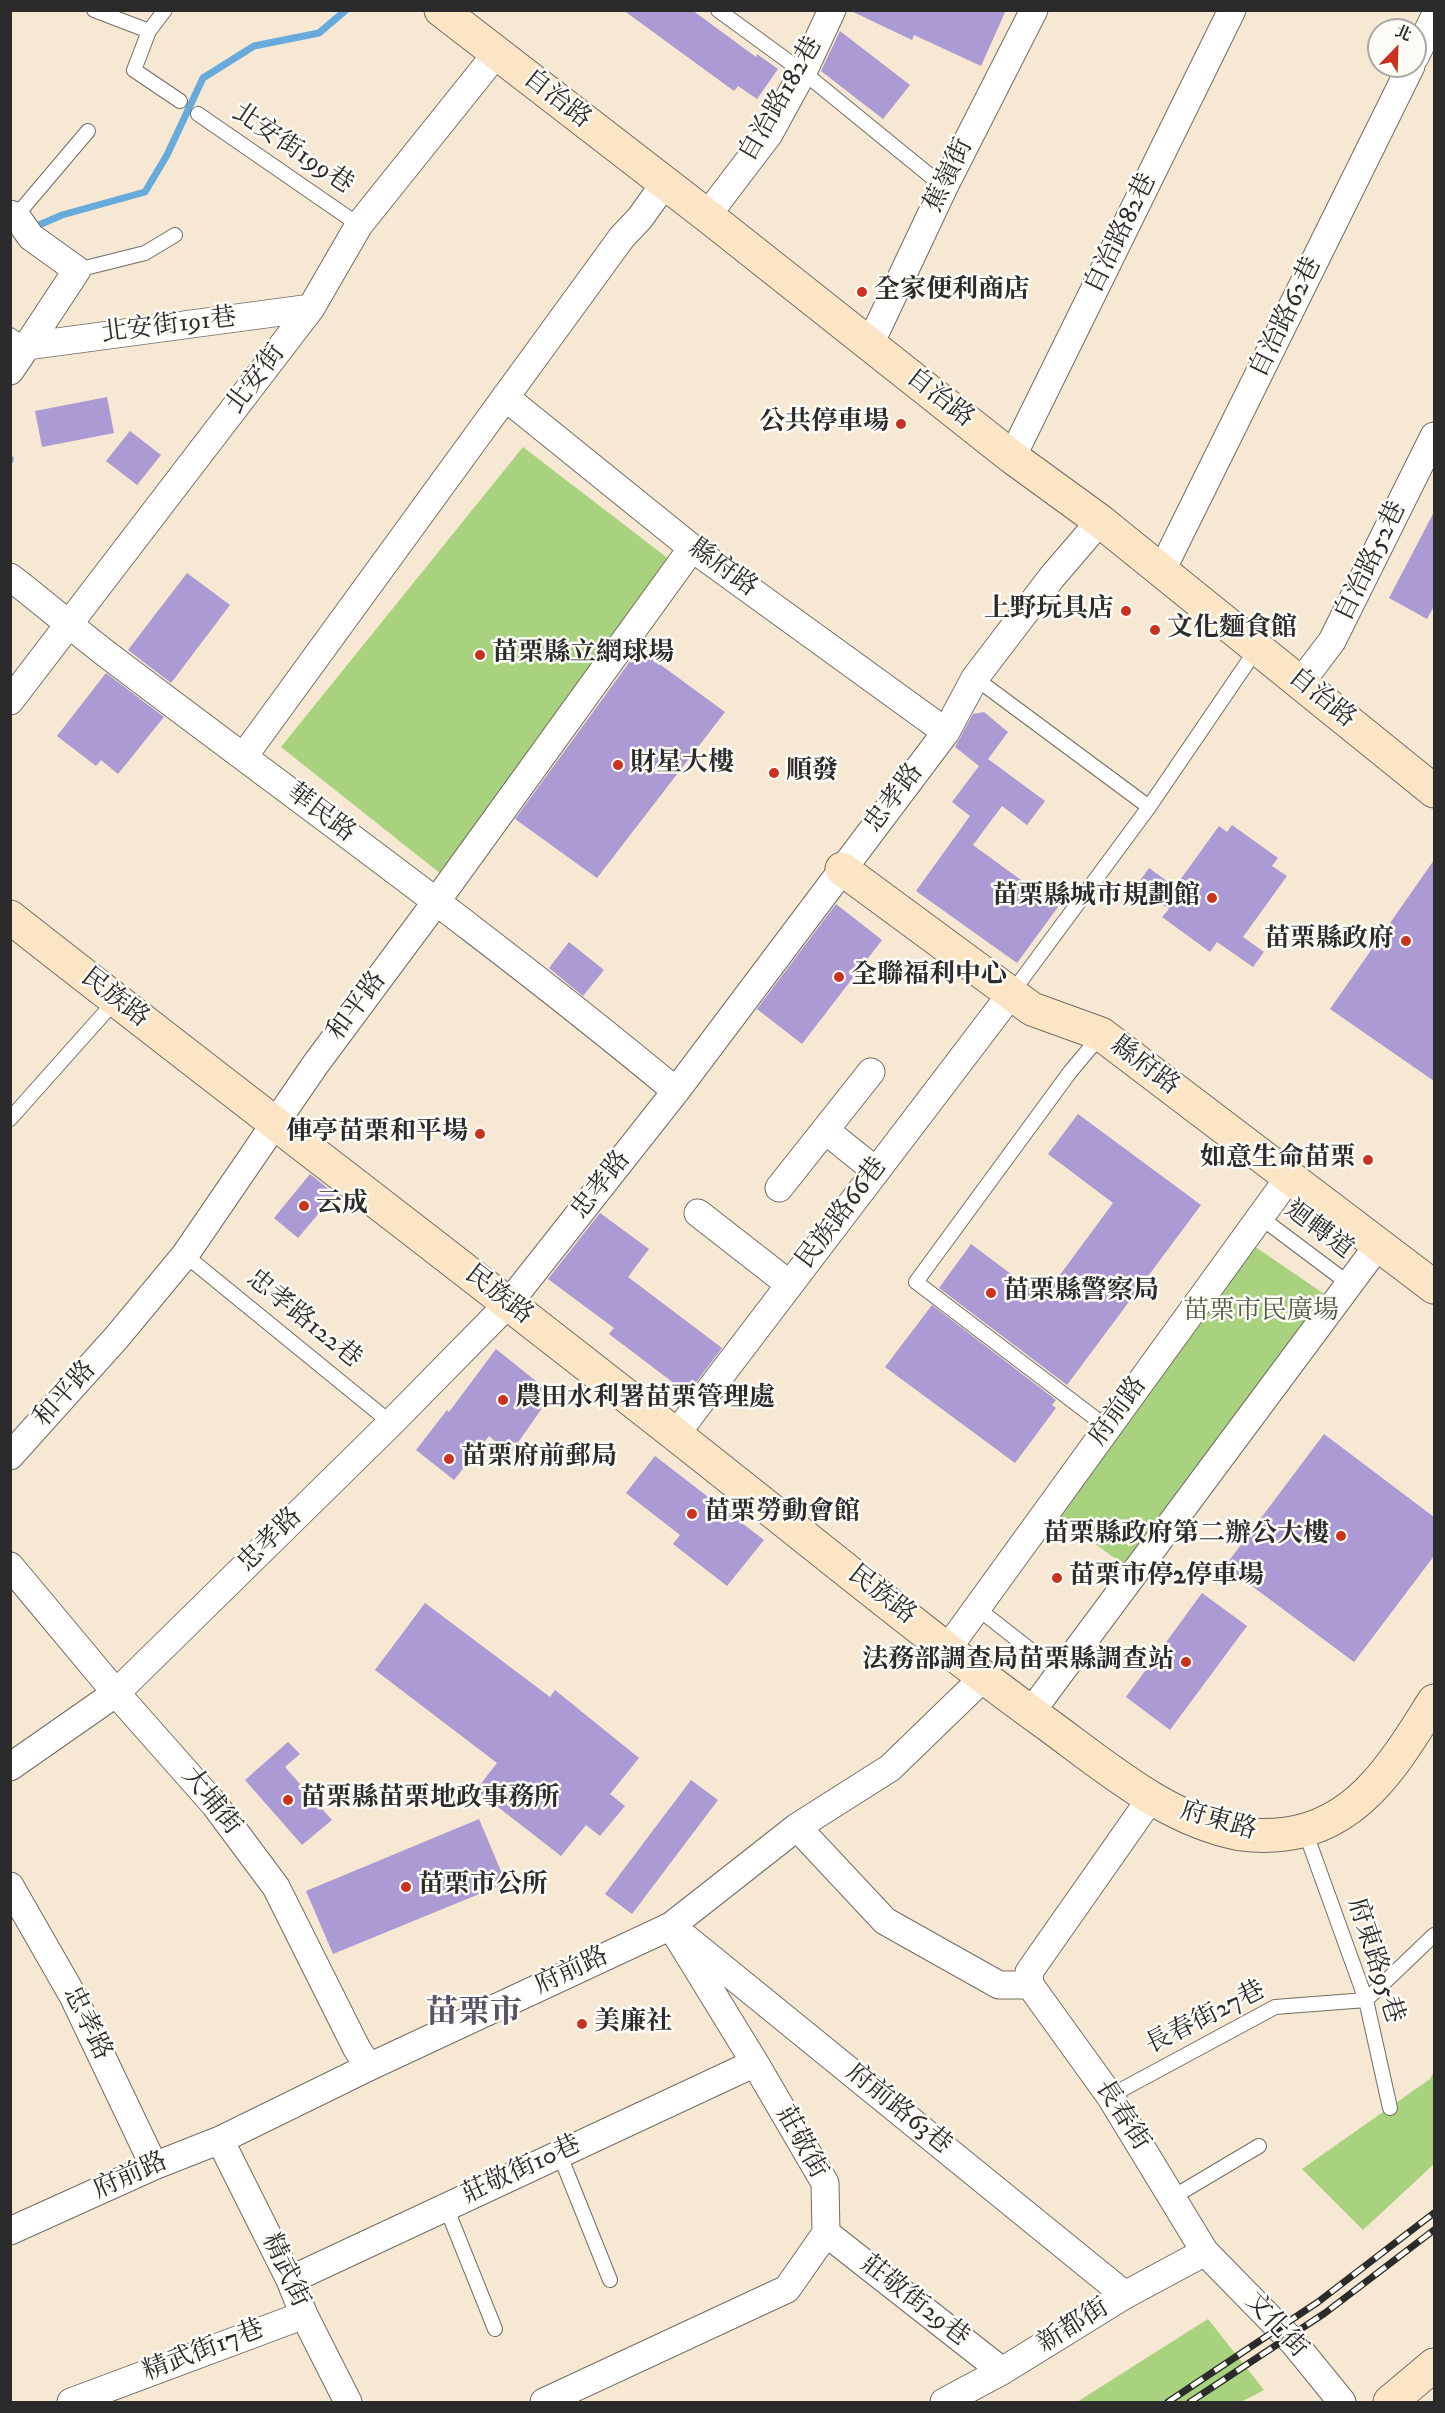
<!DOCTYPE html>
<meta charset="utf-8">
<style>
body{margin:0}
#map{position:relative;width:1445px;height:2413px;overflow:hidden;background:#f6e8d2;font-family:"IM FELL DW Pica","Noto Serif TC",serif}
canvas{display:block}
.frame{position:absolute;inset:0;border:12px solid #2b2b2b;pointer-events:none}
.north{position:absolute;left:1367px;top:18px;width:60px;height:60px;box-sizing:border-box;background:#fdfcf7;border:2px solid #a9a8a5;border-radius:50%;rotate:23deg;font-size:16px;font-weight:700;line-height:24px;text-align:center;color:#2b2b2b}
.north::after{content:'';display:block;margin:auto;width:21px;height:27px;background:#c8321e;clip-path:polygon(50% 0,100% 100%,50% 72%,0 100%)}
</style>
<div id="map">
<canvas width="1445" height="2413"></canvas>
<div class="frame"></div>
<div class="north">北</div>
</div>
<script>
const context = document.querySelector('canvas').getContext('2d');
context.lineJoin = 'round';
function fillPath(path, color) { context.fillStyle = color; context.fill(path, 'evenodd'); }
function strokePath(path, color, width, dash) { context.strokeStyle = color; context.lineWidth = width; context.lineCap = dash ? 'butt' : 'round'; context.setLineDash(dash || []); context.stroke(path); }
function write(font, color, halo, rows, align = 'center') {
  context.font = font + ' "IM FELL DW Pica","Noto Serif TC",serif'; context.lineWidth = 5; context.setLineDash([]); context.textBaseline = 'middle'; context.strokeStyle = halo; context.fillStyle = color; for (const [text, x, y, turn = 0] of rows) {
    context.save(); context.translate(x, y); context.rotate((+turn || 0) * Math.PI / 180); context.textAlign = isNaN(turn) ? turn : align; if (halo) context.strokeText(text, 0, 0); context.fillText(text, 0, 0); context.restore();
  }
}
const green = new Path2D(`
 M523,447L674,563L441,874L281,747Z
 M1254,1246L1330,1298L1123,1564L1058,1517Z
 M1434,2071V2164L1363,2230L1302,2169L1430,2079Z
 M1208,2319L1264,2390L1241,2402H1077Z`);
const stream = new Path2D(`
 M32,228L62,215L145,192L167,155L203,78L254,46L319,33L346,10
 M10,459V460`);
const building = new Path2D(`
 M623,10H692L756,57L757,54L778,69L757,99L738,86L734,91Z
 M849,10H1006L981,66L914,35L912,40Z
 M840,31L910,85L883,119L821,71Z
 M107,397L114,433L42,447L35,411Z
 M130,431L161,455L137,485L106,461Z
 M1434,512V606L1427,619L1389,598Z
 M187,573L230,605L171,683L128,650Z
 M639,649L725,712L597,878L515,819Z
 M106,673L164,717L118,774L101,760L96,766L57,736Z
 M984,712L1008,732L988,759L1045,801L1027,825L1002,806L973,845L1058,907L1017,963L916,891L970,816L952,802L979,766L955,747L973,714Z
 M1232,825L1278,858L1272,866L1287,876L1243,937L1264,952L1253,967L1217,942L1210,952L1162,917L1169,909L1136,886L1149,868L1175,887L1219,826L1227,832Z
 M1434,860V1081L1330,1009Z
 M836,904L882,940L802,1044L757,1009Z
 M569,942L604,970L583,996L549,968Z
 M1078,1114L1201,1205L1067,1385L939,1288L971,1244L1043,1298L1113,1203L1048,1154Z
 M310,1174L335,1194L298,1238L274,1218Z
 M600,1213L649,1249L628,1277L722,1348L694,1385L679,1387L609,1334L614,1328L548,1279Z
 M932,1305L1056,1400L1052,1405L1056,1408L1015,1463L885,1367Z
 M496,1349L552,1394L510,1454L489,1436L454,1480L416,1450L447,1410L449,1412Z
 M1324,1434L1434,1517V1556L1354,1662L1225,1566Z
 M655,1456L764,1540L727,1586L673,1544L680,1535L626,1493Z
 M1202,1593L1247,1626L1170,1730L1126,1697Z
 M425,1603L550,1697L555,1690L639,1758L610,1794L625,1806L600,1836L586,1825L561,1856L476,1790L497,1763L375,1670Z
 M288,1742L300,1754L285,1767L332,1820L302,1845L245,1780Z
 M691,1780L718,1800L632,1914L605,1894Z
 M479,1819L506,1883L333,1954L306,1891Z`);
const lane = new Path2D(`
 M94,10L149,31
 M165,10L149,31L134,70L180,101
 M718,10L803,72L944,187
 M198,114L359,225
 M16,216L88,131
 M77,270L145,253L175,235
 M10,335L27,346
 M975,678L1149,807
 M1011,994L1149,807L1258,647
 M1101,1035L1070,1072L916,1282L1108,1428
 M10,1119L116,1000
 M1260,1217L1348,1283
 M185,1255L391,1423
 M977,1608L1060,1673
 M1305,1831L1366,2000L1390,2108
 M1366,2000L1434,1935
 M1110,2096L1275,2007L1366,2000
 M559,2153L610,2280
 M1173,2197L1259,2146
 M446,2207L495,2329`);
const street = new Path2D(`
 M1415,57L1434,18
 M10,214L16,216L31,237L77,270L27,346
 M709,217L715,205L769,134L803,72L832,10
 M870,344L944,187L1034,10
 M10,371L27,346L311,308
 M505,397L692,548L946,732
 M1012,457L1232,10
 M1162,570L1411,66
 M10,577C44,603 76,631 109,656C299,800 493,939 676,1091
 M1301,682L1332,641L1434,436
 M10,701L311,308L359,225L496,54
 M244,756L622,237L640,218L665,183
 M825,1130L876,1171
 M779,1188L871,1072
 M698,1213L789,1284
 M676,1434L1011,994
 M10,1456L117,1337L185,1255L315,1065L436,902L692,548
 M10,1566L116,1693L215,1805L276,1887L357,2049L369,2067
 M948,1648L1290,1176
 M1031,1712L1379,1244
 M10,1767L116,1693L391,1423L508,1304L676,1091L946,732L975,678L1052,577L1100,521
 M1151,1798L1029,1972L1030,1985L1110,2096L1205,2252L1294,2343L1342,2402
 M797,1827L885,1921L999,1985H1030
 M10,1886L73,1996L154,2166
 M686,1938L1125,2295
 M220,2140L290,2280L304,2315L348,2402
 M10,2231L154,2166L220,2140L369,2067L671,1926L797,1827L890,1768L984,1677
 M826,2233L1002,2371
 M290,2280L755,2063
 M71,2402L304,2315
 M544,2402L787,2289L826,2233L825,2183L755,2063L671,1926
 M944,2402L1002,2371L1125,2295L1205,2252`);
const secondary = new Path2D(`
 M441,10L709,217L1012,457L1100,521L1434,791
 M842,869L1032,1009L1101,1034L1434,1287
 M10,917C249,1105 490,1287 728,1476C833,1559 938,1645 1047,1724C1107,1768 1167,1820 1241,1834C1256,1836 1271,1836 1286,1834C1361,1824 1397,1759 1434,1701
 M1390,2402L1434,2365`);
const rail = new Path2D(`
 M1168,2402L1318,2302L1434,2213
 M1190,2402L1325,2313L1434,2230`);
const markers = [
 [862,292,6,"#c8321e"],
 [901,424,6,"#c8321e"],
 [1126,611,6,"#c8321e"],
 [1155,630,6,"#c8321e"],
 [480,655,6,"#c8321e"],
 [618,765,6,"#c8321e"],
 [774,773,6,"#c8321e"],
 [1212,898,6,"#c8321e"],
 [1406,941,6,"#c8321e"],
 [839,977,6,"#c8321e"],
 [480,1134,6,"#c8321e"],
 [1368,1160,6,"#c8321e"],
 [304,1206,6,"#c8321e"],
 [991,1293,6,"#c8321e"],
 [503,1400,6,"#c8321e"],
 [449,1459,6,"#c8321e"],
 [692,1514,6,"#c8321e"],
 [1341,1536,6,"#c8321e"],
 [1057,1578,6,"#c8321e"],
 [1186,1662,6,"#c8321e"],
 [288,1800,6,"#c8321e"],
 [406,1887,6,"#c8321e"],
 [582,2024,6,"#c8321e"]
];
const streetNames = [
 ["自治路",556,100,38],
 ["自治路182巷",782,100,-60],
 ["北安街199巷",292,150,34],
 ["蕉嶺街",950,176,-64],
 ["自治路82巷",1122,234,-64],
 ["自治路62巷",1287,318,-64],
 ["北安街191巷",169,327,-7],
 ["北安街",257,380,-53],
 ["自治路",939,399,38],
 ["自治路52巷",1372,562,-64],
 ["縣府路",722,569,36],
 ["自治路",1321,699,39],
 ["忠孝路",895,799,-53],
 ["華民路",320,814,37],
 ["民族路",114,999,38],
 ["和平路",358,1007,-53],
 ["縣府路",1144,1067,37],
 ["忠孝路",602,1186,-52],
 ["民族路66巷",843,1214,-53],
 ["迴轉道",1318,1231,37],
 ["民族路",498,1296,38],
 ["忠孝路122巷",303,1320,39],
 ["和平路",66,1395,-48],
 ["府前路",1119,1412,-54],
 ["忠孝路",271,1541,-45],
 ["民族路",881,1596,38],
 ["大埔街",210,1802,51],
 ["府東路",1218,1822,16],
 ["府東路95巷",1374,1961,72],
 ["府前路",572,1972,-25],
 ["長春街27巷",1206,2019,-27],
 ["忠孝路",86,2024,64],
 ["府前路63巷",898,2110,39],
 ["長春街",1121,2116,57],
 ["莊敬街",800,2143,61],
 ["莊敬街10巷",522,2171,-25],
 ["府前路",131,2177,-24],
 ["精武街",284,2271,65],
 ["莊敬街29巷",914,2302,38],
 ["文化街",1275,2326,47],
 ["新都街",1074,2327,-32],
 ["精武街17巷",204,2352,-21]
];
const poiNames = [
 ["全家便利商店",874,292],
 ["公共停車場",889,424,"right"],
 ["上野玩具店",1114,611,"right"],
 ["文化麵食館",1167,630],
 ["苗栗縣立網球場",492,655],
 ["財星大樓",630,765],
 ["順發",786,773],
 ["苗栗縣城市規劃館",1200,898,"right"],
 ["苗栗縣政府",1394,941,"right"],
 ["全聯福利中心",851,977],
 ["俥亭苗栗和平場",468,1134,"right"],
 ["如意生命苗栗",1356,1160,"right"],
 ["云成",316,1206],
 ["苗栗縣警察局",1003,1293],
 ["農田水利署苗栗管理處",515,1400],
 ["苗栗府前郵局",461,1459],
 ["苗栗勞動會館",704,1514],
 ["苗栗縣政府第二辦公大樓",1329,1536,"right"],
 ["苗栗市停2停車場",1069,1578],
 ["法務部調查局苗栗縣調查站",1174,1662,"right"],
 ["苗栗縣苗栗地政事務所",300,1800],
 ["苗栗市公所",418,1887],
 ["美廉社",594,2024]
];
const parkNames = [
 ["苗栗市民廣場",1261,1313]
];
const districtNames = [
 ["苗栗市",474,2015]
];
fillPath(green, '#a8d27d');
strokePath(stream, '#66abdb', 7);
fillPath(building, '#ab9ad3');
strokePath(lane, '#726d65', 16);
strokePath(street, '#726d65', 29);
strokePath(secondary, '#726d65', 35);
strokePath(lane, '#fff', 14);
strokePath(street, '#fff', 27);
strokePath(secondary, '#fce5c4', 33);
strokePath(rail, '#2b2b2b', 7);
strokePath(rail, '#fdfcf7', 4.5, [14]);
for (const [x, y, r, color] of markers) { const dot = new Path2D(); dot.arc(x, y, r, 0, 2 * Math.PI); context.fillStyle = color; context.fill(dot); strokePath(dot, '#fdfcf7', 2); }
write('26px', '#2b2b2b', '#fdfcf7', streetNames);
write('bold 26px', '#2b2b2b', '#fdfcf7', poiNames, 'left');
write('26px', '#505d44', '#fdfcf7', parkNames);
write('bold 32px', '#585266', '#fdfcf7', districtNames);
</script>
